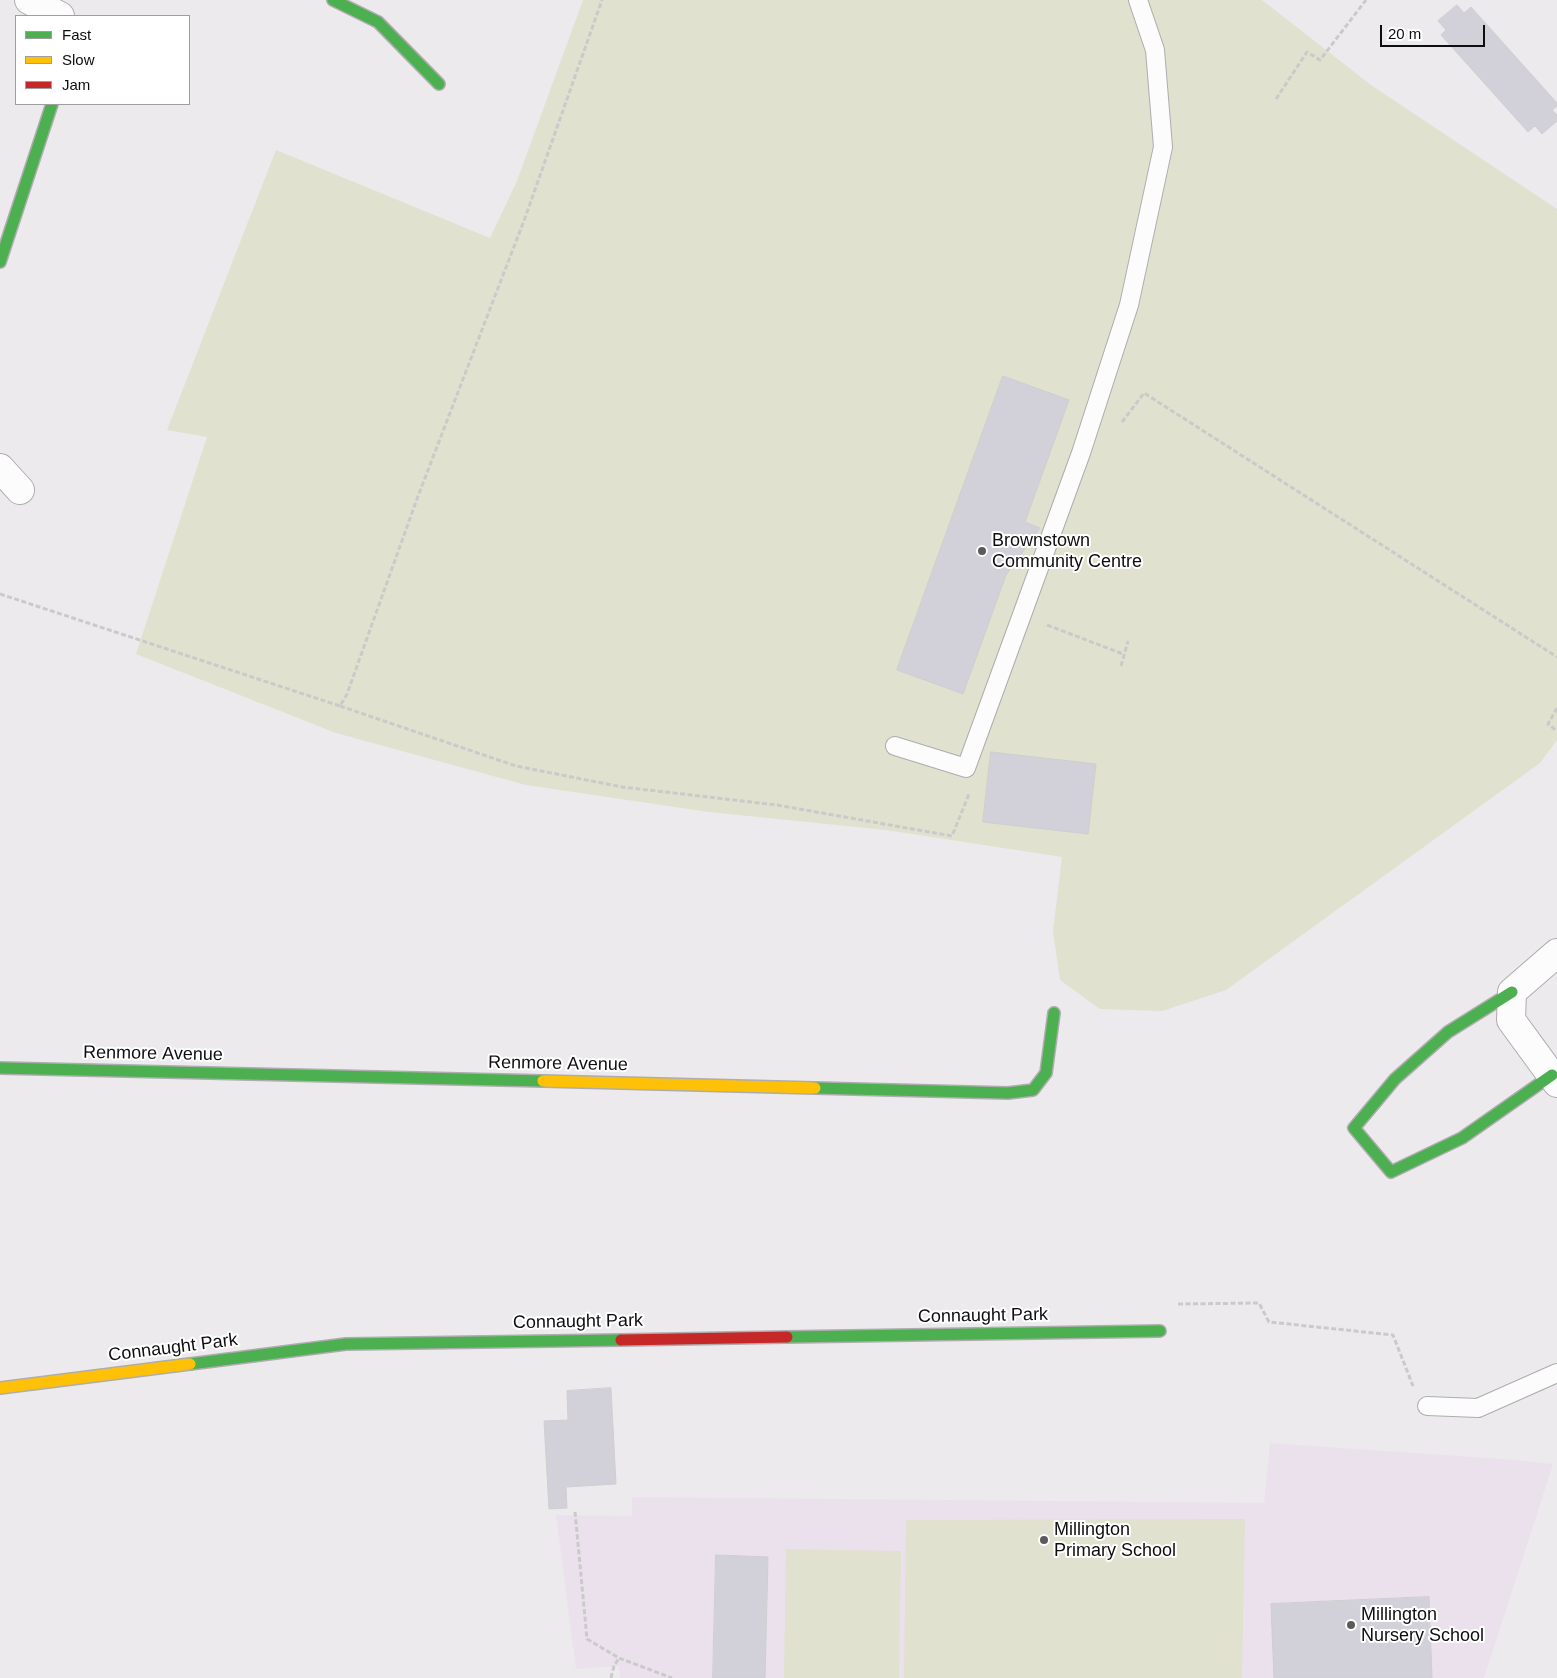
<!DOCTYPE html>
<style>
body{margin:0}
#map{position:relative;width:1557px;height:1678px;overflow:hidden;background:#eceaed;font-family:Arial,sans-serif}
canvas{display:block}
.legend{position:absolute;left:15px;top:15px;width:175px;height:90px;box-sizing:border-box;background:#fff;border:1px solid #9f9e9f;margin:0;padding:6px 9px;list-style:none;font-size:15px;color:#0e0d0f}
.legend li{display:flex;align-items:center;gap:10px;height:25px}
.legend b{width:25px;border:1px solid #9f9e9f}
.scale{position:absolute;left:1380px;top:25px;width:105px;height:22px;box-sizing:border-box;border:2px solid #0e0d0f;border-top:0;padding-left:6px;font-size:15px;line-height:18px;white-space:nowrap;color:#0e0d0f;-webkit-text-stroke:4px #fff;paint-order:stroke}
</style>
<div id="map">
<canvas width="1557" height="1678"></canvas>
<ul class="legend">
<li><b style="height:6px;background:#4caf50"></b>Fast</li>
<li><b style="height:6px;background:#ffc107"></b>Slow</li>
<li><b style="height:6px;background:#c62828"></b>Jam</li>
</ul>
<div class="scale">20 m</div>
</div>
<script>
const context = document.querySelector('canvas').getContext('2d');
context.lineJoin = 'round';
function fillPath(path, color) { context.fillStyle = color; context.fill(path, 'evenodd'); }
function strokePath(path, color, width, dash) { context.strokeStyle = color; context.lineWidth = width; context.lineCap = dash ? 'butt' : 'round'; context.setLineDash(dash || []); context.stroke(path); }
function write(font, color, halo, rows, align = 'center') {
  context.font = font + ' Arial,sans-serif'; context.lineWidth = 4; context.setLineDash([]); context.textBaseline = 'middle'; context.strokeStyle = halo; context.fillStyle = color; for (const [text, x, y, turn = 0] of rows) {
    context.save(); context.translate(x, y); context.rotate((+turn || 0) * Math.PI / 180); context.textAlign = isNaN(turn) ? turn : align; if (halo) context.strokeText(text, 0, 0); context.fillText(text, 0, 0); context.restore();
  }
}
const education = new Path2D(`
 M1270,1443L1516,1460L1553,1464L1484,1678H620L619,1666L576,1669L556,1515L632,1516V1497L1264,1503Z`);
const green = new Path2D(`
 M583,0H1262L1371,85L1557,209V740L1540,763L1226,990L1162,1011L1100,1009L1060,980L1053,931L1062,857L886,830L709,812L526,785L336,733L136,654L207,437L167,430L276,150L490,238L517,181Z
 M1245,1519L1242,1678H904L906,1520Z
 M786,1549L901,1551L899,1678H784Z`);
const building = new Path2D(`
 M1457,5L1464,13L1471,7L1557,103V106L1552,110L1557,115V121L1542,134L1535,126L1528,132L1441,35L1446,30L1438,21Z
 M1003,376L1069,400L1025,522L1040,528L1006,575L963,694L897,670Z
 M991,752L1096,764L1088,834L983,822Z
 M611,1388L616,1484L566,1487L567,1508L549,1509L544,1421L568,1420L567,1391Z
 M716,1555L768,1557L765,1678H713Z
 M1429,1597L1432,1678H1274L1271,1604Z`);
const path = new Path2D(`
 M1276,99L1307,52L1320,60L1366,0
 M1122,422L1144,393L1557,657
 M0,594L340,706L347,694L418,496L525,218L602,0
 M1047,625L1123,654
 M1121,666L1128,641
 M340,706L516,766L622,787L777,805L952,836L969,794
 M1557,708L1548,724L1557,731
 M1178,1304L1259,1303L1269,1322L1393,1335L1413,1386
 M575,1512L587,1639L619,1658L672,1678
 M611,1678L614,1666L619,1658`);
const lane = new Path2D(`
 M895,746L966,768L1081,453L1129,305L1163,147L1155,50L1138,0
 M1427,1406L1478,1408L1557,1373`);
const street = new Path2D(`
 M29,0L60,16
 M0,468L20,490
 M1557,953L1512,992L1511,1020L1557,1083`);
const fast = new Path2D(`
 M333,0L378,22L439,84
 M0,262L52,104
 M1512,992L1448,1032L1395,1079L1354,1128L1391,1172L1462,1138L1552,1075
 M0,1068L543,1081
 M815,1088L1008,1093L1033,1090L1046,1073L1054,1013
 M787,1337L1160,1331
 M190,1364L346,1344L621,1340`);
const slow = new Path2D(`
 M543,1081L815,1088
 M0,1388L190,1364`);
const jam = new Path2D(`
 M621,1340L787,1337`);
const markers = [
 [982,551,5,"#5c5a5d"],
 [1044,1540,5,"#5c5a5d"],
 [1351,1625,5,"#5c5a5d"]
];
const poiNames = [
 ["Brownstown",992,541],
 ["Community Centre",992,562],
 ["Millington",1054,1530],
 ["Primary School",1054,1551],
 ["Millington",1361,1615],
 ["Nursery School",1361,1636]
];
const streetNames = [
 ["Renmore Avenue",153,1054,1],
 ["Renmore Avenue",558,1064,1],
 ["Connaught Park",983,1316,-1],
 ["Connaught Park",578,1322,-1],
 ["Connaught Park",173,1348,-7]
];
fillPath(education, '#ebe1ec');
fillPath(green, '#e0e1ce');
fillPath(building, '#d2d1d9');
strokePath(building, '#cfced0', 1);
strokePath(lane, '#aeacae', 20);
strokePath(street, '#aeacae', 30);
strokePath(fast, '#aeacae', 14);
strokePath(slow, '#aeacae', 14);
strokePath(jam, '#aeacae', 14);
strokePath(path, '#cacacb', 3, [5, 2.5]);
strokePath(lane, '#fcfcfc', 18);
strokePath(street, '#fcfcfc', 28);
strokePath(fast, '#4caf50', 11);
strokePath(slow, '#ffc107', 11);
strokePath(jam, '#c62828', 11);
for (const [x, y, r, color] of markers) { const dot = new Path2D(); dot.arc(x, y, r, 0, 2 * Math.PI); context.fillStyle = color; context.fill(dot); strokePath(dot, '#fff', 2); }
write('18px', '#0e0d0f', '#fff', poiNames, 'left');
write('18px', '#0e0d0f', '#fff', streetNames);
</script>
